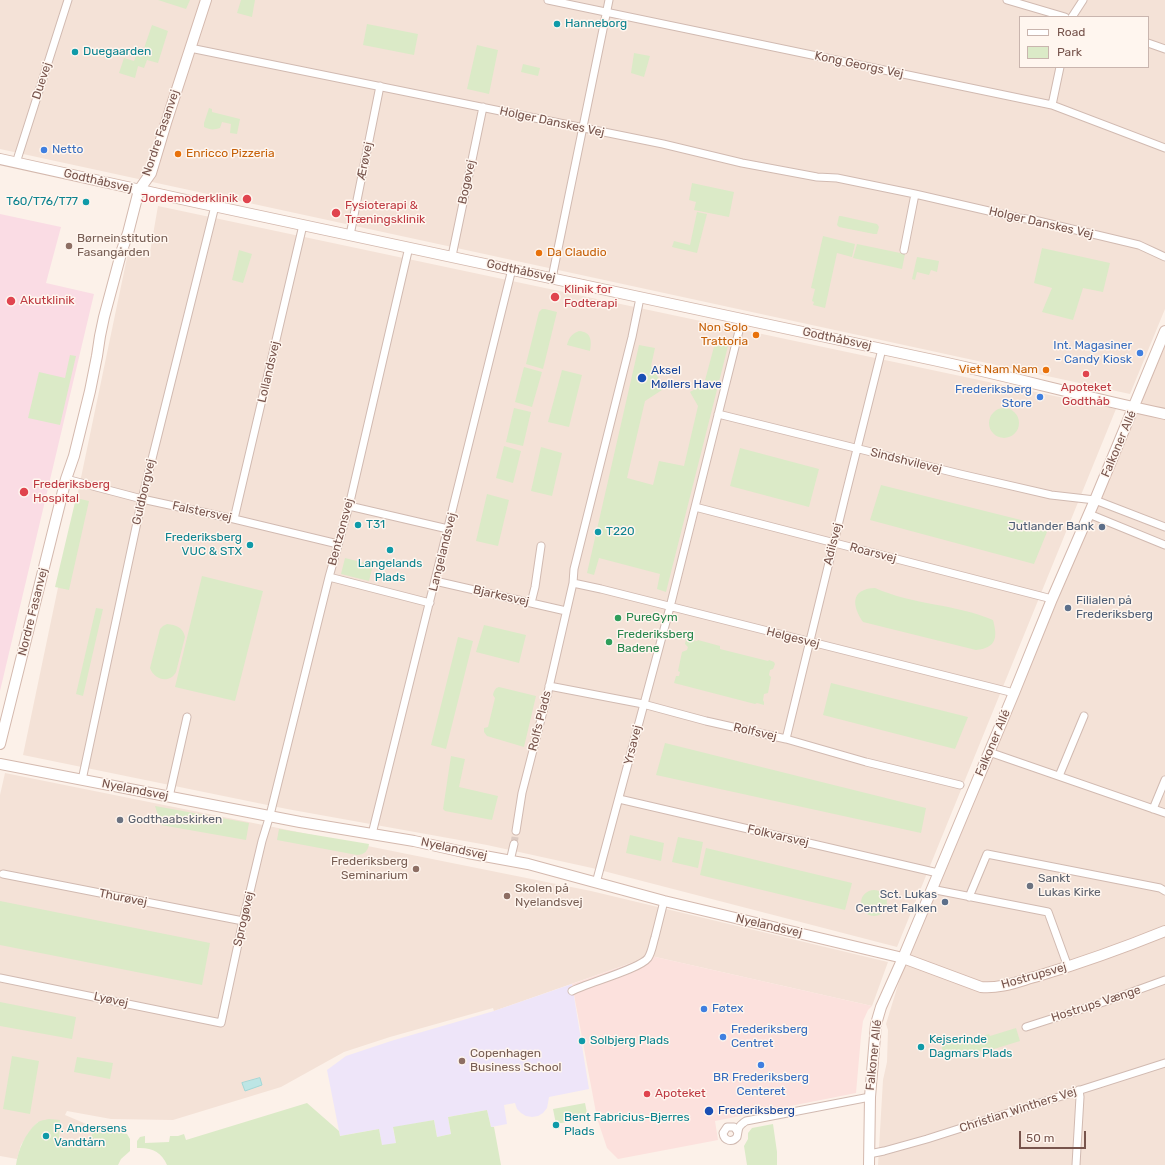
<!DOCTYPE html>
<meta charset="utf-8">
<style>
body{margin:0}
#map{position:relative;width:1165px;height:1165px;overflow:hidden;background:#fcf1e9;font-family:Rubik,sans-serif}
canvas{display:block}
.legend{position:absolute;left:1019px;top:16px;width:130px;height:52px;box-sizing:border-box;background:#fff6ef;border:1px solid #c9b5ae;margin:0;padding:5px 7px;list-style:none;font-size:12px;color:#77544c}
.legend li{display:flex;align-items:center;gap:8px;height:20px}
.legend b{width:20px;border:1px solid #c9b5ae}
.scale{position:absolute;left:1019px;top:1131px;width:67px;height:18px;box-sizing:border-box;border:2px solid #77544c;border-top:0;padding-left:5px;font-size:12px;line-height:14px;white-space:nowrap;color:#77544c;-webkit-text-stroke:3px #fff6ef;paint-order:stroke}
</style>
<div id="map">
<canvas width="1165" height="1165"></canvas>
<ul class="legend">
<li><b style="height:5px;background:#fff"></b>Road</li>
<li><b style="height:11px;background:#dbeac7"></b>Park</li>
</ul>
<div class="scale">50 m</div>
</div>
<script>
const context = document.querySelector('canvas').getContext('2d');
context.lineJoin = 'round';
function fillPath(path, color) { context.fillStyle = color; context.fill(path, 'evenodd'); }
function strokePath(path, color, width, dash) { context.strokeStyle = color; context.lineWidth = width; context.lineCap = dash ? 'butt' : 'round'; context.setLineDash(dash || []); context.stroke(path); }
function write(font, color, halo, rows, align = 'center') {
  context.font = font + ' Rubik,sans-serif'; context.lineWidth = 3; context.setLineDash([]); context.textBaseline = 'middle'; context.strokeStyle = halo; context.fillStyle = color; for (const [text, x, y, turn = 0] of rows) {
    context.save(); context.translate(x, y); context.rotate((+turn || 0) * Math.PI / 180); context.textAlign = isNaN(turn) ? turn : align; if (halo) context.strokeText(text, 0, 0); context.fillText(text, 0, 0); context.restore();
  }
}
const residential = new Path2D(`
 M0,0H1165V309L1130,394L0,149ZM1020,17H1148V67H1020Z
 M158,206L1116,409L897,947L592,868L487,845L287,809L23,755L129,248L150,252Z
 M1165,346V1165H878L883,1080L887,1062L888,1030L886,1024L905,962Z
 M5,773L591,891L888,962L872,1006L651,956L494,1011L493,1008L390,1037L344,1052L281,1087L173,1120L111,1119L67,1111L65,1115L91,1126L92,1146L89,1148L59,1145L60,1120L38,1122L29,1132L21,1145L17,1159L0,1156V795Z`);
const commercial = new Path2D(`
 M651,956L872,1006L868,1010L863,1021L861,1036L856,1093L715,1121L718,1140L618,1159L607,1148L597,1118L572,984Z`);
const education = new Path2D(`
 M572,984L589,1089L549,1097L548,1103L547,1108L543,1113L538,1116L532,1117L526,1116L521,1113L517,1109L515,1103L504,1105L507,1124L491,1127L487,1110L448,1117L451,1134L437,1137L434,1120L393,1128L396,1143L382,1146L379,1129L340,1136L327,1070L346,1056L391,1041L494,1011Z`);
const medical = new Path2D(`
 M0,214L61,227L46,283L94,294L0,691Z`);
const green = new Path2D(`
 M158,0H190L186,9Z
 M241,0H255L252,17L237,13Z
 M367,24L418,34L414,55L363,45Z
 M152,25L168,31L158,63L147,60L144,68L138,66L135,78L119,73L124,58L134,61L136,56L141,57Z
 M477,45L498,50L489,94L467,89Z
 M634,53L650,56L644,77L631,73Z
 M523,64L540,68L538,76L521,72Z
 M209,108L212,109V112L240,119L237,134L230,133L231,124L222,122L220,128C214,130 210,130 204,127V123Z
 M692,183L734,192L729,217L694,210L696,202L689,200Z
 M697,212L707,214L697,253L672,247L674,241L690,245Z
 M839,216H841L877,224L879,227L877,234H874L839,227L837,225Z
 M823,236L855,244L852,257L837,253L825,308L813,305L814,302L812,301L815,289L811,288Z
 M857,244L905,254L902,269L853,258Z
 M1042,248L1110,263L1103,292L1083,288L1073,320L1042,312L1052,288L1034,283Z
 M239,250L252,254L243,283L232,280Z
 M917,257L939,261L937,272L931,270L929,275L917,272L915,280L912,279Z
 M542,309H545L557,312L543,369L526,364L539,312Z
 M579,331C591,332 592,340 590,351L567,345C569,338 571,334 579,331Z
 M715,343L728,346L666,592L657,589L660,574L599,558L594,575L587,573L639,345L655,348L651,366L665,388L645,401L627,478L653,485L659,461L684,466L698,406L690,392L704,384Z
 M70,355L76,356L60,425L28,418L39,372L65,378Z
 M524,367L542,372L532,407L515,402Z
 M562,370L582,375L569,427L548,422Z
 M989 423a15 15 0 1 1 30 0a15 15 0 1 1-30 0Z
 M514,408L531,412L523,446L506,442Z
 M504,446L521,451L513,483L496,478Z
 M541,447L562,453L552,496L531,491Z
 M740,448L819,469L809,507L730,486Z
 M881,485L1049,527L1034,564L870,520Z
 M487,494L509,500L498,546L476,541Z
 M76,498L89,501L69,590L55,587Z
 M345,558L373,565L369,581L341,574Z
 M202,576L263,591L235,701L175,687Z
 M875,588C913,605 956,604 993,620C998,638 996,648 976,650L863,622C852,606 850,589 875,588Z
 M96,608L103,609L83,696L76,694Z
 M167,624C176,625 183,627 185,637L176,672C170,684 154,680 150,668L160,629L163,626Z
 M484,625L526,635L519,663L476,652Z
 M458,637L473,641L446,749L431,745Z
 M686,639L697,641L698,640L720,646V649L768,661L769,660L774,662L775,664L773,669L770,670L769,675L771,677L768,693L764,694L763,700L764,702V705L757,703L755,704L674,683L676,676H679L680,672L678,671L682,652L687,650L688,647L685,644Z
 M831,683L968,717L955,749L823,715Z
 M499,687L536,696L524,747L487,736L484,732V728L488,727L495,698L493,695C494,691 495,688 499,687Z
 M665,743L926,808L921,833L656,775Z
 M451,756L465,759L459,787L498,796L492,820L445,811L443,809Z
 M155,806L249,823L246,840L161,825Z
 M279,829L369,844C368,851 364,855 357,855L277,840Z
 M630,835L664,843L661,861L626,853Z
 M678,837L703,842L698,868L672,862Z
 M706,848L852,883L845,910L700,875Z
 M861 903a13 13 0 1 1 26 0a13 13 0 1 1-26 0Z
 M0,901L210,943L202,985L0,945Z
 M0,1002L76,1017L72,1039L0,1026Z
 M1016,1028L1020,1041L994,1049L944,1058L940,1039L947,1038L957,1042H963L989,1034L990,1036Z
 M12,1056L39,1061L30,1114L3,1109Z
 M77,1057L113,1063L110,1079L74,1072Z
 M307,1103L339,1131L340,1136L379,1129L382,1145L396,1143L393,1127L434,1120L437,1137L451,1134L448,1117L487,1110L491,1127H494L501,1165H167C162,1152 151,1147 137,1148V1141L140,1137L145,1136V1143L169,1142L170,1136H178L184,1134L186,1140Z
 M585,1103L588,1118L556,1124L553,1109Z
 M49,1119L60,1120L59,1145L89,1148L92,1146L91,1126L127,1134L130,1139V1151L121,1159L118,1165H16C18,1150 25,1133 37,1123C40,1120 45,1120 49,1119Z
 M773,1124L777,1152V1165H747L744,1146L748,1139V1133L752,1128Z`);
const water = new Path2D(`
 M260,1078L262,1085L245,1091L242,1083Z`);
const streetTunnel = new Path2D(`
 M514,844L516,831`);
const street = new Path2D(`
 M548,0L1052,105L1165,148
 M1007,0L1065,17
 M1072,17L1083,0
 M1148,43L1165,49
 M190,48L663,144L742,163L817,177L837,178L915,194L1019,218L1034,220L1139,245L1165,257
 M1052,105L1060,67
 M16,163L68,0
 M350,235L380,86
 M904,250L915,194
 M452,256L483,107
 M552,278L609,0
 M718,414L960,474L1051,495L1095,500L1165,527
 M66,479L142,499L234,519L338,544
 M349,506L448,529
 M695,507L1052,599
 M1089,514L1165,545
 M234,519L303,225
 M329,577L430,603
 M435,581L566,611
 M573,583L601,589L1014,693
 M531,603L535,587L541,546
 M549,686L643,704L706,721L786,739L866,762L960,785
 M786,739L845,497L882,349
 M989,752L1165,813
 M1059,776L1084,716
 M82,780L142,499L215,206
 M169,797L187,717
 M619,799L938,873
 M1153,809L1165,780
 M516,831L522,793L547,696L573,583L574,569L632,337L640,298
 M372,834L512,269
 M510,861L514,844
 M3,874L243,921
 M596,883L670,607L742,319
 M931,889L1048,912L1068,967
 M969,897L987,854L1160,888L1165,891
 M0,978L221,1023L243,921L262,841L270,815L329,577L349,506L409,247
 M572,991C587,983 640,969 648,958C652,952 653,943 655,937C658,925 661,913 664,901
 M1026,1027L1110,1000L1165,980
 M737,1131L734,1127H727L723,1133C724,1141 732,1143 737,1137C739,1128 737,1127 746,1121L870,1097
 M869,1154L884,1151L927,1139L1165,1063
 M1076,1165L1080,1097L1079,1090`);
const secondary = new Path2D(`
 M0,159L195,202L924,358C1005,375 1084,397 1165,414
 M0,744L66,479L74,456L90,391L97,356L100,336L104,317L122,250L128,233L139,190L151,173L166,123L206,0
 M0,764L300,822L414,841L468,853L528,864L664,901L903,958L981,987C1001,989 1019,981 1038,976C1081,963 1123,948 1165,931
 M869,1165L870,1097L876,1024L881,1007L903,958L1014,693L1052,599L1095,500L1165,331`);
const markers = [
 [557,24,4,"#0f9aa8"],
 [75,52,4,"#0f9aa8"],
 [44,150,4,"#3f7fe0"],
 [178,154,4,"#e8710a"],
 [247,199,5,"#e0444e"],
 [86,202,4,"#0f9aa8"],
 [336,213,5,"#e0444e"],
 [69,246,4,"#8d6e63"],
 [539,253,4,"#e8710a"],
 [555,297,5,"#e0444e"],
 [11,301,5,"#e0444e"],
 [756,335,4,"#e8710a"],
 [1140,353,4,"#3f7fe0"],
 [1046,370,4,"#e8710a"],
 [1086,374,4,"#e0444e"],
 [642,378,5,"#1a4fb4"],
 [1040,397,4,"#3f7fe0"],
 [24,492,5,"#e0444e"],
 [358,525,4,"#0f9aa8"],
 [1102,527,4,"#5c6f8a"],
 [598,532,4,"#0f9aa8"],
 [250,545,4,"#0f9aa8"],
 [390,550,4,"#0f9aa8"],
 [1068,608,4,"#5c6f8a"],
 [618,618,4,"#2e9e5b"],
 [609,642,4,"#2e9e5b"],
 [120,820,4,"#6b7280"],
 [416,869,4,"#8d6e63"],
 [1030,886,4,"#6b7280"],
 [507,896,4,"#8d6e63"],
 [945,902,4,"#5c6f8a"],
 [704,1009,4,"#3f7fe0"],
 [723,1037,4,"#3f7fe0"],
 [582,1041,4,"#0f9aa8"],
 [921,1047,4,"#0f9aa8"],
 [462,1061,4,"#8d6e63"],
 [761,1065,4,"#3f7fe0"],
 [647,1094,4,"#e0444e"],
 [709,1111,5,"#1a4fb4"],
 [556,1125,4,"#0f9aa8"],
 [46,1136,4,"#0f9aa8"]
];
const cultureNames = [
 ["Hanneborg",565,24],
 ["Duegaarden",83,52],
 ["T60/T76/T77",78,202,"right"],
 ["T31",366,525],
 ["T220",606,532],
 ["Frederiksberg",242,538,"right"],
 ["VUC & STX",242,552,"right"],
 ["Langelands",390,564,"center"],
 ["Plads",390,578,"center"],
 ["Kejserinde",929,1040],
 ["Dagmars Plads",929,1054],
 ["Solbjerg Plads",590,1041],
 ["Bent Fabricius-Bjerres",564,1118],
 ["Plads",564,1132],
 ["P. Andersens",54,1129],
 ["Vandtårn",54,1143]
];
const streetNames = [
 ["Kong Georgs Vej",859,65,12],
 ["Duevej",42,81,-72],
 ["Holger Danskes Vej",552,122,12],
 ["Nordre Fasanvej",161,133,-71],
 ["Ærøvej",365,161,-78],
 ["Godthåbsvej",98,181,13],
 ["Bogøvej",467,182,-78],
 ["Holger Danskes Vej",1041,223,13],
 ["Godthåbsvej",521,271,12],
 ["Godthåbsvej",837,339,12],
 ["Lollandsvej",269,372,-77],
 ["Falkoner Allé",1119,444,-67],
 ["Sindshvilevej",906,461,14],
 ["Guldborgvej",144,492,-77],
 ["Falstersvej",202,512,12],
 ["Bentzonsvej",341,532,-75],
 ["Adilsvej",833,544,-76],
 ["Langelandsvej",443,552,-76],
 ["Roarsvej",873,553,15],
 ["Bjarkesvej",501,596,13],
 ["Nordre Fasanvej",33,612,-76],
 ["Helgesvej",793,638,14],
 ["Rolfs Plads",540,721,-76],
 ["Rolfsvej",755,732,13],
 ["Falkoner Allé",993,743,-67],
 ["Yrsavej",633,745,-76],
 ["Nyelandsvej",135,790,11],
 ["Folkvarsvej",778,836,13],
 ["Nyelandsvej",454,849,12],
 ["Thurøvej",123,898,11],
 ["Sprogøvej",244,919,-77],
 ["Nyelandsvej",769,926,13],
 ["Hostrupsvej",1034,976,-16],
 ["Lyøvej",111,1000,12],
 ["Hostrups Vænge",1096,1004,-18],
 ["Falkoner Allé",874,1055,-84],
 ["Christian Winthers Vej",1018,1110,-18]
];
const shopNames = [
 ["Netto",52,150],
 ["Int. Magasiner",1132,346,"right"],
 ["- Candy Kiosk",1132,360,"right"],
 ["Frederiksberg",1032,390,"right"],
 ["Store",1032,404,"right"],
 ["Føtex",712,1009],
 ["Frederiksberg",731,1030],
 ["Centret",731,1044],
 ["BR Frederiksberg",761,1078,"center"],
 ["Centeret",761,1092,"center"]
];
const foodNames = [
 ["Enricco Pizzeria",186,154],
 ["Da Claudio",547,253],
 ["Non Solo",748,328,"right"],
 ["Trattoria",748,342,"right"],
 ["Viet Nam Nam",1038,370,"right"]
];
const healthNames = [
 ["Jordemoderklinik",238,199,"right"],
 ["Fysioterapi &",345,206],
 ["Træningsklinik",345,220],
 ["Klinik for",564,290],
 ["Fodterapi",564,304],
 ["Akutklinik",20,301],
 ["Apoteket",1086,388,"center"],
 ["Godthåb",1086,402,"center"],
 ["Frederiksberg",33,485],
 ["Hospital",33,499],
 ["Apoteket",655,1094]
];
const educationNames = [
 ["Børneinstitution",77,239],
 ["Fasangården",77,253],
 ["Frederiksberg",408,862,"right"],
 ["Seminarium",408,876,"right"],
 ["Skolen på",515,889],
 ["Nyelandsvej",515,903],
 ["Copenhagen",470,1054],
 ["Business School",470,1068]
];
const transitNames = [
 ["Aksel",651,371],
 ["Møllers Have",651,385],
 ["Frederiksberg",718,1111]
];
const serviceNames = [
 ["Jutlander Bank",1094,527],
 ["Filialen på",1076,601,"left"],
 ["Frederiksberg",1076,615,"left"],
 ["Sct. Lukas",937,895],
 ["Centret Falken",937,909]
];
const leisureNames = [
 ["PureGym",626,618],
 ["Frederiksberg",617,635],
 ["Badene",617,649]
];
const worshipNames = [
 ["Godthaabskirken",128,820],
 ["Sankt",1038,879],
 ["Lukas Kirke",1038,893]
];
fillPath(residential, '#f4e2d7');
fillPath(commercial, '#fce1dd');
fillPath(education, '#eee5f9');
fillPath(medical, '#fadce4');
fillPath(green, '#dbeac7');
fillPath(water, '#bde6e5');
strokePath(water, '#a3d8d7', 1);
strokePath(streetTunnel, '#dbcac2', 7, [7, 3.5]);
strokePath(street, '#d1bab1', 9);
strokePath(secondary, '#d4b9ae', 12);
strokePath(street, '#fff', 7);
strokePath(secondary, '#fff', 10);
for (const [x, y, r, color] of markers) { const dot = new Path2D(); dot.arc(x, y, r, 0, 2 * Math.PI); context.fillStyle = color; context.fill(dot); strokePath(dot, '#fff6ef', 1.5); }
write('12px', '#0d838f', '#fff6ef', cultureNames, 'left');
write('12px', '#77544c', '#fff6ef', streetNames);
write('12px', '#366cbe', '#fff6ef', shopNames, 'left');
write('12px', '#c56008', '#fff6ef', foodNames, 'left');
write('12px', '#be3a42', '#fff6ef', healthNames, 'left');
write('12px', '#785e54', '#fff6ef', educationNames, 'left');
write('12px', '#164399', '#fff6ef', transitNames, 'left');
write('12px', '#4e5e75', '#fff6ef', serviceNames, 'right');
write('12px', '#27864d', '#fff6ef', leisureNames, 'left');
write('12px', '#5b616d', '#fff6ef', worshipNames, 'left');
</script>
